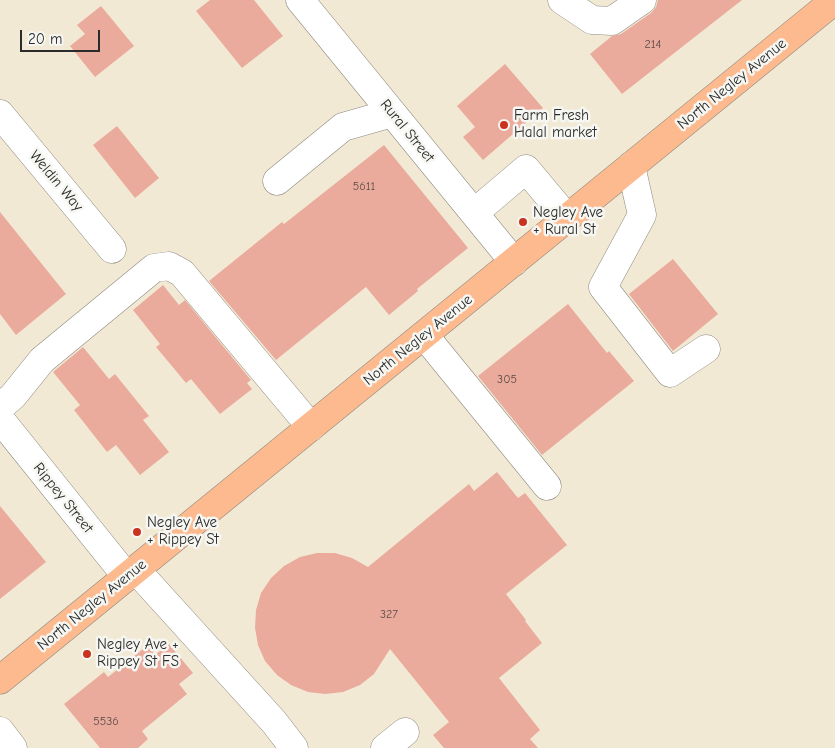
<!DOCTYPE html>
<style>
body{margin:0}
#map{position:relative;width:835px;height:748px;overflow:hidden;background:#f2e9d5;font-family:"Comic Neue",sans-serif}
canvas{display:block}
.scale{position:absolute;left:20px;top:30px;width:80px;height:22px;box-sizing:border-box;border:2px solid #2b2b2b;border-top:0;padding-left:6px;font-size:15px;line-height:18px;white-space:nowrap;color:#2b2b2b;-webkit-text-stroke:4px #f6f6f2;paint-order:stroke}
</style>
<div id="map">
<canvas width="835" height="748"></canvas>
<div class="scale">20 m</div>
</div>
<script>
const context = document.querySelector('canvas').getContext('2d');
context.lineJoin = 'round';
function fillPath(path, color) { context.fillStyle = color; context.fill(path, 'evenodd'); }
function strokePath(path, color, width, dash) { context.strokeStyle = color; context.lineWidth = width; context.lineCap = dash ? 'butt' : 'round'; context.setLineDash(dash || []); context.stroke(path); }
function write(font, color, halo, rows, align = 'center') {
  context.font = font + ' "Comic Neue",sans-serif'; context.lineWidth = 5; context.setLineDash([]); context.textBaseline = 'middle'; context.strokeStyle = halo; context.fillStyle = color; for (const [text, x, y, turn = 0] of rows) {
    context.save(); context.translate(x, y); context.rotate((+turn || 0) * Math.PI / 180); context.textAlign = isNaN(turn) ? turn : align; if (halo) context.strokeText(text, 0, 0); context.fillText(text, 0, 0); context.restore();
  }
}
const building = new Path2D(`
 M210,0H254L283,36L242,68L196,11Z
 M658,0H742L622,94L590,54L612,36L621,34L651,13L656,7Z
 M101,6L134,46L95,77L70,46L85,34L77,25Z
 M505,64L543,108L483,160L463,137L475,127L457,106Z
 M117,126L159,178L135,198L93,145Z
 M384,145L468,248L417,289L418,291L389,315L366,287L276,360L209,281L282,222L284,224Z
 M0,212L66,294L16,335L0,314Z
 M673,259L718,314L673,351L629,294Z
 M163,285L179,305L185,300L251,380L247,383L252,389L220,414L191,379L186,383L156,347L160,344L133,310Z
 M568,304L607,353L609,351L634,381L542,455L478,376Z
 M83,347L109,379L115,374L149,416L143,420L169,452L140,475L116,445L107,452L74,410L80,405L53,372Z
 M497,472L518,498L525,493L567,545L506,594L526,620L525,621L542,643L499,678L540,730L530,739L538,748H444L433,735L449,722L390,649L374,674L360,685L343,692L325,694L308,692L291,685L277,675L265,661L258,645L255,628L256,610L261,593L271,578L284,566L300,557L317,553H335L352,558L368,567L469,484L474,491Z
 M0,506L46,562L0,599Z
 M169,644L193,673L179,684L187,694L142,731L148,739L138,748H100L64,704L104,672L108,677L148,645L155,655Z`);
const minor = new Path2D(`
 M300,0L514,262
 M562,0L592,20L612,21L642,0
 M0,114L112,249
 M631,166L642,215L603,287L670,373L706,349
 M277,181L343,127L392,113
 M474,213L526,169L567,218
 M424,335L547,486
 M0,407L13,396L42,360L154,268L169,266L182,273L311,427
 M0,419L127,577
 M136,570L274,722L294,748
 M0,731L13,748
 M385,748L405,732`);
const major = new Path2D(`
 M0,680L835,0`);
const markers = [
 [504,125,5,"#c8321e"],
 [523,222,5,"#c8321e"],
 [137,532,5,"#c8321e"],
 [87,654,5,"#c8321e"]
];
const numberNames = [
 ["214",653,45],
 ["5611",364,187],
 ["305",507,380],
 ["327",389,615],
 ["5536",106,722]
];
const streetNames = [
 ["North Negley Avenue",732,84,-39],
 ["Rural Street",407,131,51],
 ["Weldin Way",56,181,50],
 ["North Negley Avenue",418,340,-39],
 ["Rippey Street",63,498,51],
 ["North Negley Avenue",92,605,-39]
];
const poiNames = [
 ["Farm Fresh",514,116],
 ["Halal market",514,133],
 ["Negley Ave",533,213],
 ["+ Rural St",533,230],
 ["Negley Ave",147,523],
 ["+ Rippey St",147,540],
 ["Negley Ave +",97,645],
 ["Rippey St FS",97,662]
];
fillPath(building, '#eaab9c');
strokePath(minor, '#8e8a80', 29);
strokePath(major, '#8e8a80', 29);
strokePath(minor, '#fff', 28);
strokePath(major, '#fcba8e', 28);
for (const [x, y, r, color] of markers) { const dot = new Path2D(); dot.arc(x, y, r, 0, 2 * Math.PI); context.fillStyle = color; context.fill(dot); strokePath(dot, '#f6f6f2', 2); }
write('12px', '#5b4b47', null, numberNames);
write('15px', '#2b2b2b', '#f6f6f2', streetNames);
write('15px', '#2b2b2b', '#f6f6f2', poiNames, 'left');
</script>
